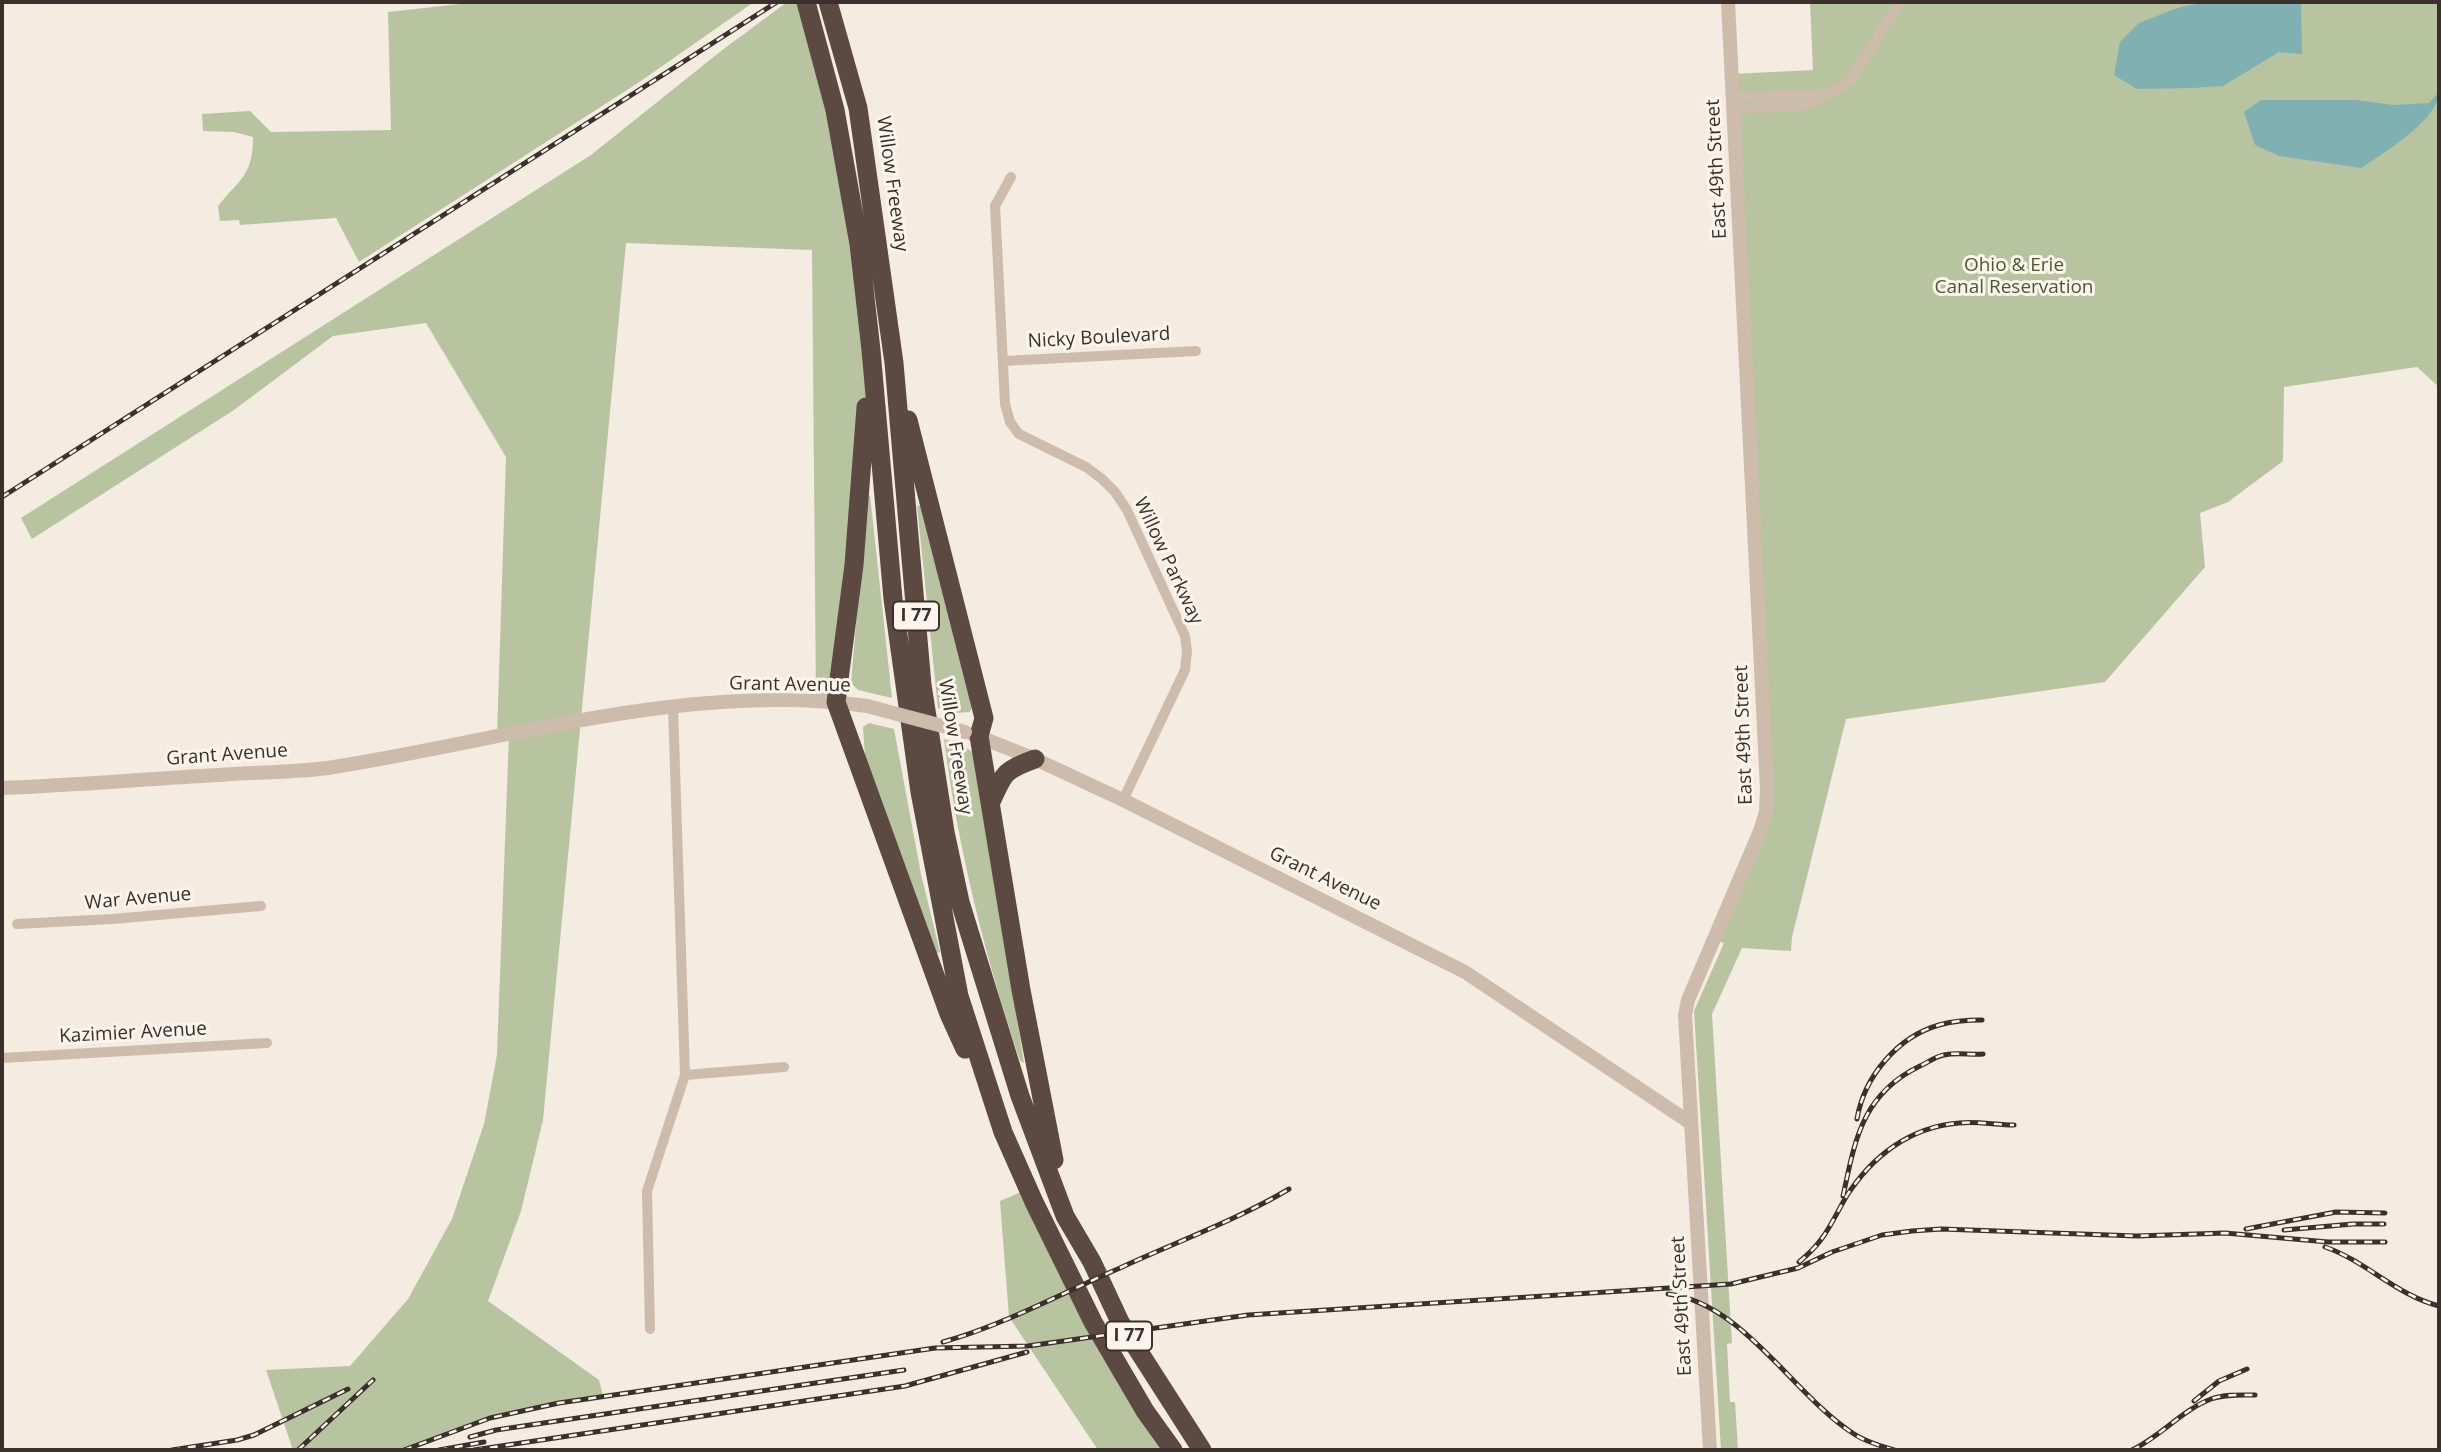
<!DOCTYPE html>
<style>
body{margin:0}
#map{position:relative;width:2441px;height:1452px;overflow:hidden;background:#f4ebe1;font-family:"Open Sans",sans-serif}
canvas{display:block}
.frame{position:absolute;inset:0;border:4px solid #3b302b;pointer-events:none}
</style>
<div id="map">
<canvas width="2441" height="1452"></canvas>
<div class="frame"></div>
</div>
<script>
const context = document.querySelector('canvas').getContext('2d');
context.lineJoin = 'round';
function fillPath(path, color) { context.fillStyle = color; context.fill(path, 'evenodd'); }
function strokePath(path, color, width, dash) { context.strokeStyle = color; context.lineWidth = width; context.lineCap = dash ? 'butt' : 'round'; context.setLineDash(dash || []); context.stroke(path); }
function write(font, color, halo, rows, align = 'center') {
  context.font = font + ' "Open Sans",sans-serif'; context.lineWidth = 6; context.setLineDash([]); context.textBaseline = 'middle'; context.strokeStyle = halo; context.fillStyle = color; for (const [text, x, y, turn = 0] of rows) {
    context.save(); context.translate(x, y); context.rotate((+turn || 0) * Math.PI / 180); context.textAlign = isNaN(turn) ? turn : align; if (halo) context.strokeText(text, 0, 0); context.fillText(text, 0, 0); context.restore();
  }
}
const green = new Path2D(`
 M478,2H754L638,83L359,262L336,218L240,225L239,220L220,221L218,206C240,179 253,175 253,137L234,132L203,131L202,114L250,111L271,132L391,130L388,12Z
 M787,2H806L871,350L836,702L816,701L812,250L626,243L543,1120L521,1211L488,1301L599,1380L603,1396L559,1403L490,1418L404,1450H293L266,1370L350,1366L408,1299L452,1219L484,1124L497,1055L509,735L497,736L506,457L426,323L333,336L234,410L32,539L21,518L591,155L721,51Z
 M1810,2H2439V387L2417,367L2284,387L2283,461L2228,502L2200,513L2205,567L2105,682L1846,719L1792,937L1791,951L1742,948L1712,1014L1732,1343L1727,1344L1730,1402H1735L1738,1450H1721L1694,1011L1724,943L1715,940L1766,812L1732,74L1813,70Z
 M870,495L892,698L858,690L851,683L867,497Z
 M923,505L973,705L970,712L955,713L938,708L917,506Z
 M869,723L894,729L921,874L940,952L935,954L865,756L863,727Z
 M944,739L960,744L976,754L1024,1063L1020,1061C985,956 958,849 944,739Z
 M1028,1189L1173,1450H1098L1009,1317L1000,1201Z`);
const water = new Path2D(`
 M2209,2H2301L2302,54L2279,52L2223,86L2193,88L2137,89L2114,75L2120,42L2139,23L2180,7Z
 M2439,92C2439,119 2383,154 2361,168L2279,156L2255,145L2244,112L2261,100H2356L2394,105L2429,103Z`);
const minor = new Path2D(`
 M1733,97L1827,94
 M1734,109L1795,106L1812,103L1850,81L1900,2
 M1011,177L995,206L1005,404L1010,422L1019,434L1086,467L1102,479L1115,492L1127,510L1185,636L1187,651L1185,670L1123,800
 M1004,361L1196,351
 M673,707L685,1075
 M17,924L112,919L261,906
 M2,1058L267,1043
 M650,1329L647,1191L685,1075L784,1067`);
const tertiary = new Path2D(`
 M972,734L1035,759L1123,800L1465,972L1689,1122
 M2,788C74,785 146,779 218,775C256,772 296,773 334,767C506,740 692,681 867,706
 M1710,1450L1685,1015L1688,1000L1760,831L1766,812L1767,789L1728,2`);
const motorway = new Path2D(`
 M806,2L835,110L859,244L871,350L893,599L920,792L959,996L1003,1132L1034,1202L1093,1322L1145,1411L1173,1450
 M828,2L858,108L894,363L922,685L945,832L960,902L1020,1096L1065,1216L1092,1262L1120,1322L1202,1450
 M866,407L854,565L836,702L949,1014L965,1049
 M908,420L984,718L979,736L1021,990L1054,1160
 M991,802C1004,773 1004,770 1035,759`);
const rail = new Path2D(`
 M2,497L777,2
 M1857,1119C1864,1077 1897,1037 1939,1025C1953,1021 1967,1020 1982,1020
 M1843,1196C1855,1140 1862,1094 1920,1066C1927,1063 1936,1056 1944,1055C1956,1052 1971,1055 1983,1054
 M2246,1229L2336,1212L2385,1213
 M2284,1230L2353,1224H2384
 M2325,1247C2366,1261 2396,1295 2439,1306
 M1799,1262C1825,1241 1830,1225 1846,1197C1872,1156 1910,1127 1959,1123C1977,1121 1996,1125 2014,1125
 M1668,1294C1742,1302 1794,1396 1854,1434C1866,1442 1881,1446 1894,1450
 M943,1342C1004,1325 1062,1293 1120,1268C1176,1242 1235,1221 1289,1189
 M2194,1401L2219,1381L2247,1369
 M470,1437L496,1430L904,1370
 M172,1450L237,1440L254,1435L348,1389
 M298,1450L373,1380
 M404,1450L490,1418L559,1403L935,1348L1028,1346L1248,1315L1731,1284L1798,1268L1832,1252L1882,1235L1912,1231L1941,1229L2137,1236L2225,1233L2328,1242H2385
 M439,1450L484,1442
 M474,1450L905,1386L1027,1352
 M2132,1450C2160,1437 2182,1410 2211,1399C2225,1394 2241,1395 2255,1395`);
const tertiaryBridge = new Path2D(`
 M867,706L965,732`);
const shields = [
 [916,616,46],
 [1129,1336,46]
];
const shieldNames = [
 ["I 77",916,616],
 ["I 77",1129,1336]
];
const streetNames = [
 ["East 49th Street",1717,169,-93],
 ["Willow Freeway",892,184,82],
 ["Nicky Boulevard",1099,338,-3],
 ["Willow Parkway",1168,561,65],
 ["Grant Avenue",790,685,1],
 ["East 49th Street",1744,735,-92],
 ["Willow Freeway",955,747,81],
 ["Grant Avenue",227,755,-4],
 ["Grant Avenue",1325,879,26],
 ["War Avenue",138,899,-5],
 ["Kazimier Avenue",133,1033,-3],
 ["East 49th Street",1682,1306,-93]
];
const parkNames = [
 ["Ohio & Erie",2014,266],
 ["Canal Reservation",2014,288]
];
fillPath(green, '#b8c4a0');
fillPath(water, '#7fb0b2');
strokePath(minor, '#cdbbac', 10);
strokePath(tertiary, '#cdbbac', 14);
strokePath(motorway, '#5c4a42', 19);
strokePath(rail, '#3b302b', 5);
strokePath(rail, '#fbf5ee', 2.5, [8]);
strokePath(tertiaryBridge, '#cdbbac', 14);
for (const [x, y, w] of shields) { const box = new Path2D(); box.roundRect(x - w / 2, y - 14.5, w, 29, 5); context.fillStyle = '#fbf5ee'; context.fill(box); strokePath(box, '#3b302b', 2); }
write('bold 18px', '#3b302b', null, shieldNames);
write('19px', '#3b302b', '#fbf5ee', streetNames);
write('19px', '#4a5a2e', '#fbf5ee', parkNames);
</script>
